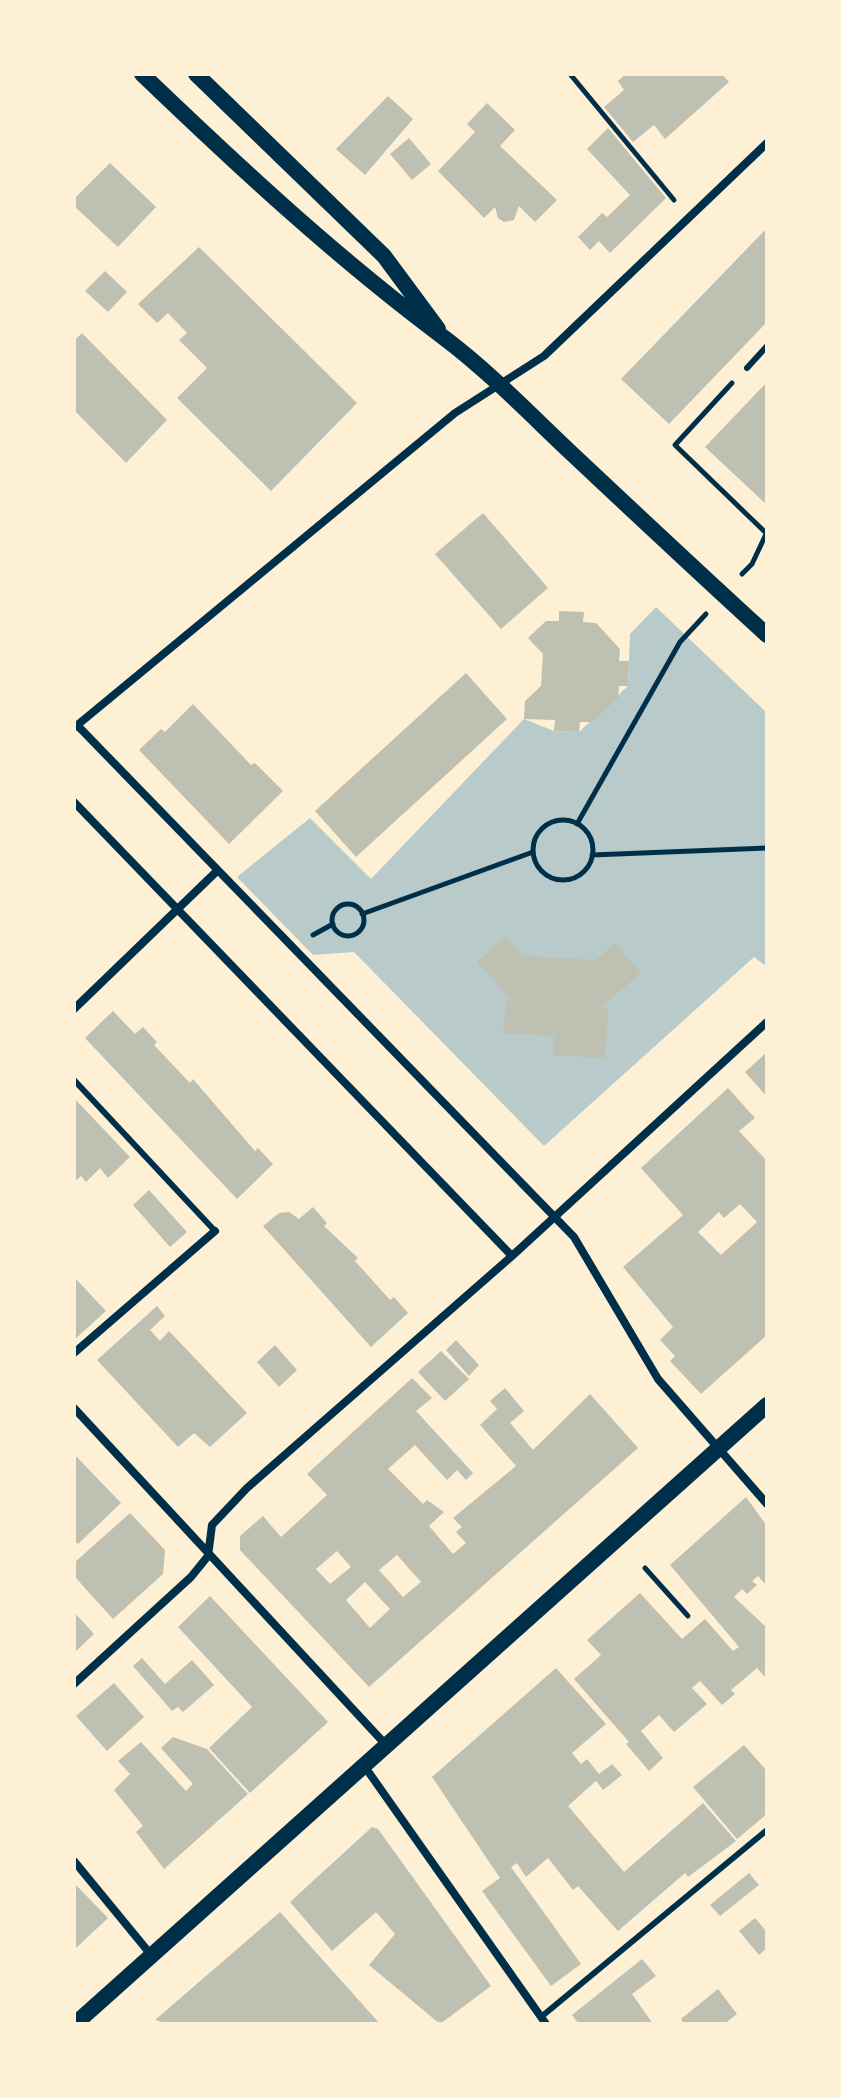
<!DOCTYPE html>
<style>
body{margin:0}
#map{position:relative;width:841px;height:2098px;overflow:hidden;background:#fdf0d5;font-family:"DejaVu Sans",sans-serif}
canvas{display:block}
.frame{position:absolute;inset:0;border:76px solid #fdf0d5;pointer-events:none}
</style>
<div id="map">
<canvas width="841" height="2098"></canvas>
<div class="frame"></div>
</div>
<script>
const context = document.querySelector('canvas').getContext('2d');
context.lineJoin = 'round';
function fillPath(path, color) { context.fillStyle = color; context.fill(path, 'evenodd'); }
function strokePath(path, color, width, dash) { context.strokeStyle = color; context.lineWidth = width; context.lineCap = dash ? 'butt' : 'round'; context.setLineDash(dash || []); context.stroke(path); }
const green = new Path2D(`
 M656,607L767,713V967L754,957L544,1146L354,952L313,955L237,877L310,818L371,879L524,719L554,731L579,732L628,686L630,634Z`);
const building = new Path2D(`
 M626,74H722L729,82L665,139L654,125L633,142L604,107L624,90L618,81Z
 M388,96L413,119L365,175L336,149Z
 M487,103L515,130L500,146L557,200L535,222L519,206L514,220L504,222L498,218L495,207L484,218L438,171L475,132L467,124Z
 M608,128L666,198L610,253L599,241L590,250L578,237L602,213L607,217L630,195L587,149Z
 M409,138L431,164L412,180L390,154Z
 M110,163L156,207L118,247L74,206V199Z
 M767,228V322L669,424L621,379Z
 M199,247L357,403L271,491L177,398L207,368L179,340L187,333L168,313L157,323L138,304Z
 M105,271L127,292L108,312L85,291Z
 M82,333L167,420L126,463L74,410V341Z
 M767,382V505L705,447Z
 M483,513L548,588L501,629L435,554Z
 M559,611L584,612L583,622L596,623L620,649L619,661H629L628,686H619L618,698L592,722H580L579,732L554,731L555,720L524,719L525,701L541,686L543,654L528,638L546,621H559Z
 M466,673L507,719L356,857L315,811Z
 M193,704L251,765L255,763L283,791L229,844L139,750L161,729L165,732Z
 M506,936L523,956L596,960L615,943L641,973L603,1005L608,1011L605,1058L553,1055L554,1036L503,1033L506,1003L510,999L477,962Z
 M113,1011L135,1034L143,1027L157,1042L154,1045L190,1083L193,1079L255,1151L258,1148L273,1164L237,1199L85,1038Z
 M767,1052V1097L745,1072Z
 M728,1088L755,1118L739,1131L767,1161V1335L701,1394L670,1361L675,1356L660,1340L673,1327L623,1267L683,1215L641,1168ZM740,1204L757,1222L721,1255L698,1232L719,1212L724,1218Z
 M74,1098L130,1157L108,1178L100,1168L86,1182L81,1176L74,1182Z
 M149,1190L187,1232L170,1247L133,1205Z
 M313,1207L327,1223L324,1226L358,1258L355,1261L390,1300L394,1297L408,1313L371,1347L263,1226L279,1213L289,1212L299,1219Z
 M74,1277L106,1311L74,1340Z
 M157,1306L165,1316L150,1330L160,1341L169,1331L247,1413L210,1447L194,1433L178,1447L97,1360Z
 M456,1340L479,1365L469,1376L446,1350Z
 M275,1345L297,1370L279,1387L257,1362Z
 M441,1351L469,1379L445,1401L418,1372Z
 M412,1378L432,1398L416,1411L473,1473L466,1480L457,1470L447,1480L415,1445L388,1469L423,1504L427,1500L444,1512L429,1526L453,1554L466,1543L456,1532L462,1527L453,1518L516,1466L480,1425L497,1409L490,1401L505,1388L524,1411L510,1423L533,1450L590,1394L638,1448L369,1687L240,1550V1536L263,1516L281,1537L327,1495L307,1474ZM337,1551L351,1567L330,1584L316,1569ZM397,1555L421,1582L403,1597L379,1570ZM365,1582L390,1609L370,1628L346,1600Z
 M74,1454L121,1503L78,1544L74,1540Z
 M746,1497L767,1526V1586L758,1576L752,1581L757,1585L747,1594L742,1589L734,1597L767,1628V1679L757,1668L731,1690L735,1694L722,1705L700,1681L692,1688L707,1704L674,1732L659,1715L641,1731L663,1758L649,1771L626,1744L629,1742L574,1679L601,1655L587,1640L640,1593L682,1639L705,1619L733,1651L739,1647L670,1565Z
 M130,1513L165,1550L163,1574L113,1619L74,1576V1563Z
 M210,1596L328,1722L250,1793L209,1748L252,1707L178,1627Z
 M74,1612L94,1634L74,1653Z
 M142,1658L165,1684L192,1660L214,1685L183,1712L178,1707L172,1711L133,1666Z
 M556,1668L606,1724L572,1753L581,1764L587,1759L599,1774L612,1764L622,1775L603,1790L596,1781L568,1806L624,1872L703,1803L736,1841L688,1877L685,1873L618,1931L578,1886L573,1890L548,1858L526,1877L517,1863L511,1867L581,1964L551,1986L482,1891L500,1878L432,1777Z
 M114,1683L144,1717L107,1751L76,1716Z
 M173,1737L207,1749L248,1794L164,1869L136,1832L143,1826L114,1790L130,1774L118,1761L141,1742L186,1791L193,1784L161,1748Z
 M744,1745L767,1771V1814L737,1839L693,1787Z
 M372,1827L378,1829L491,1986L440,2024L369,1965L395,1934L376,1912L332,1951L290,1902Z
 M749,1873L759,1885L720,1916L710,1905Z
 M74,1883L108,1918L76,1948L74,1946Z
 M280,1912L380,2024H169L155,2020Z
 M755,1918L767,1932V1948L759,1955L739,1931Z
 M642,1959L656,1976L632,1994L653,2024H579L572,2015Z
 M718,1989L737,2014L724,2024H684L681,2019Z`);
const path = new Path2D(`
 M570,74L674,200
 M732,383L675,445L766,533
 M742,574L752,564L767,532
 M533 850a30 30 0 1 1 60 0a30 30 0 1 1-60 0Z
 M577,824L680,642L706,614
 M592,855L767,848
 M332 920a16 16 0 1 1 32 0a16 16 0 1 1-32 0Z
 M362,914L533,852
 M313,935L333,924
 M645,1568L688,1616`);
const service = new Path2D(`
 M747,368L767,346
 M74,1080L215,1231
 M541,2017L767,1830`);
const minor = new Path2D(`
 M77,725L574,1237L658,1379L767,1504
 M75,727L455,413L544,356L767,143
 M74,802L512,1256
 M74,1009L217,871
 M74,1353L215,1231
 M74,1408L387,1746
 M74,1684L191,1577L208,1556L212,1525L247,1488L512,1256L767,1022
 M365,1767L546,2024
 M74,1861L152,1956`);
const secondary = new Path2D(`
 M142,74C240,168 338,259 447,340C489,372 529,413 568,450C634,512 700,574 767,635
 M196,74L384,256L438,329
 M75,2024L767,1405`);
fillPath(green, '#b9caca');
fillPath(building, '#bec0b2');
strokePath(path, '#003049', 5);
strokePath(service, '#003049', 6);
strokePath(minor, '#003049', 8);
strokePath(secondary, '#003049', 16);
</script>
